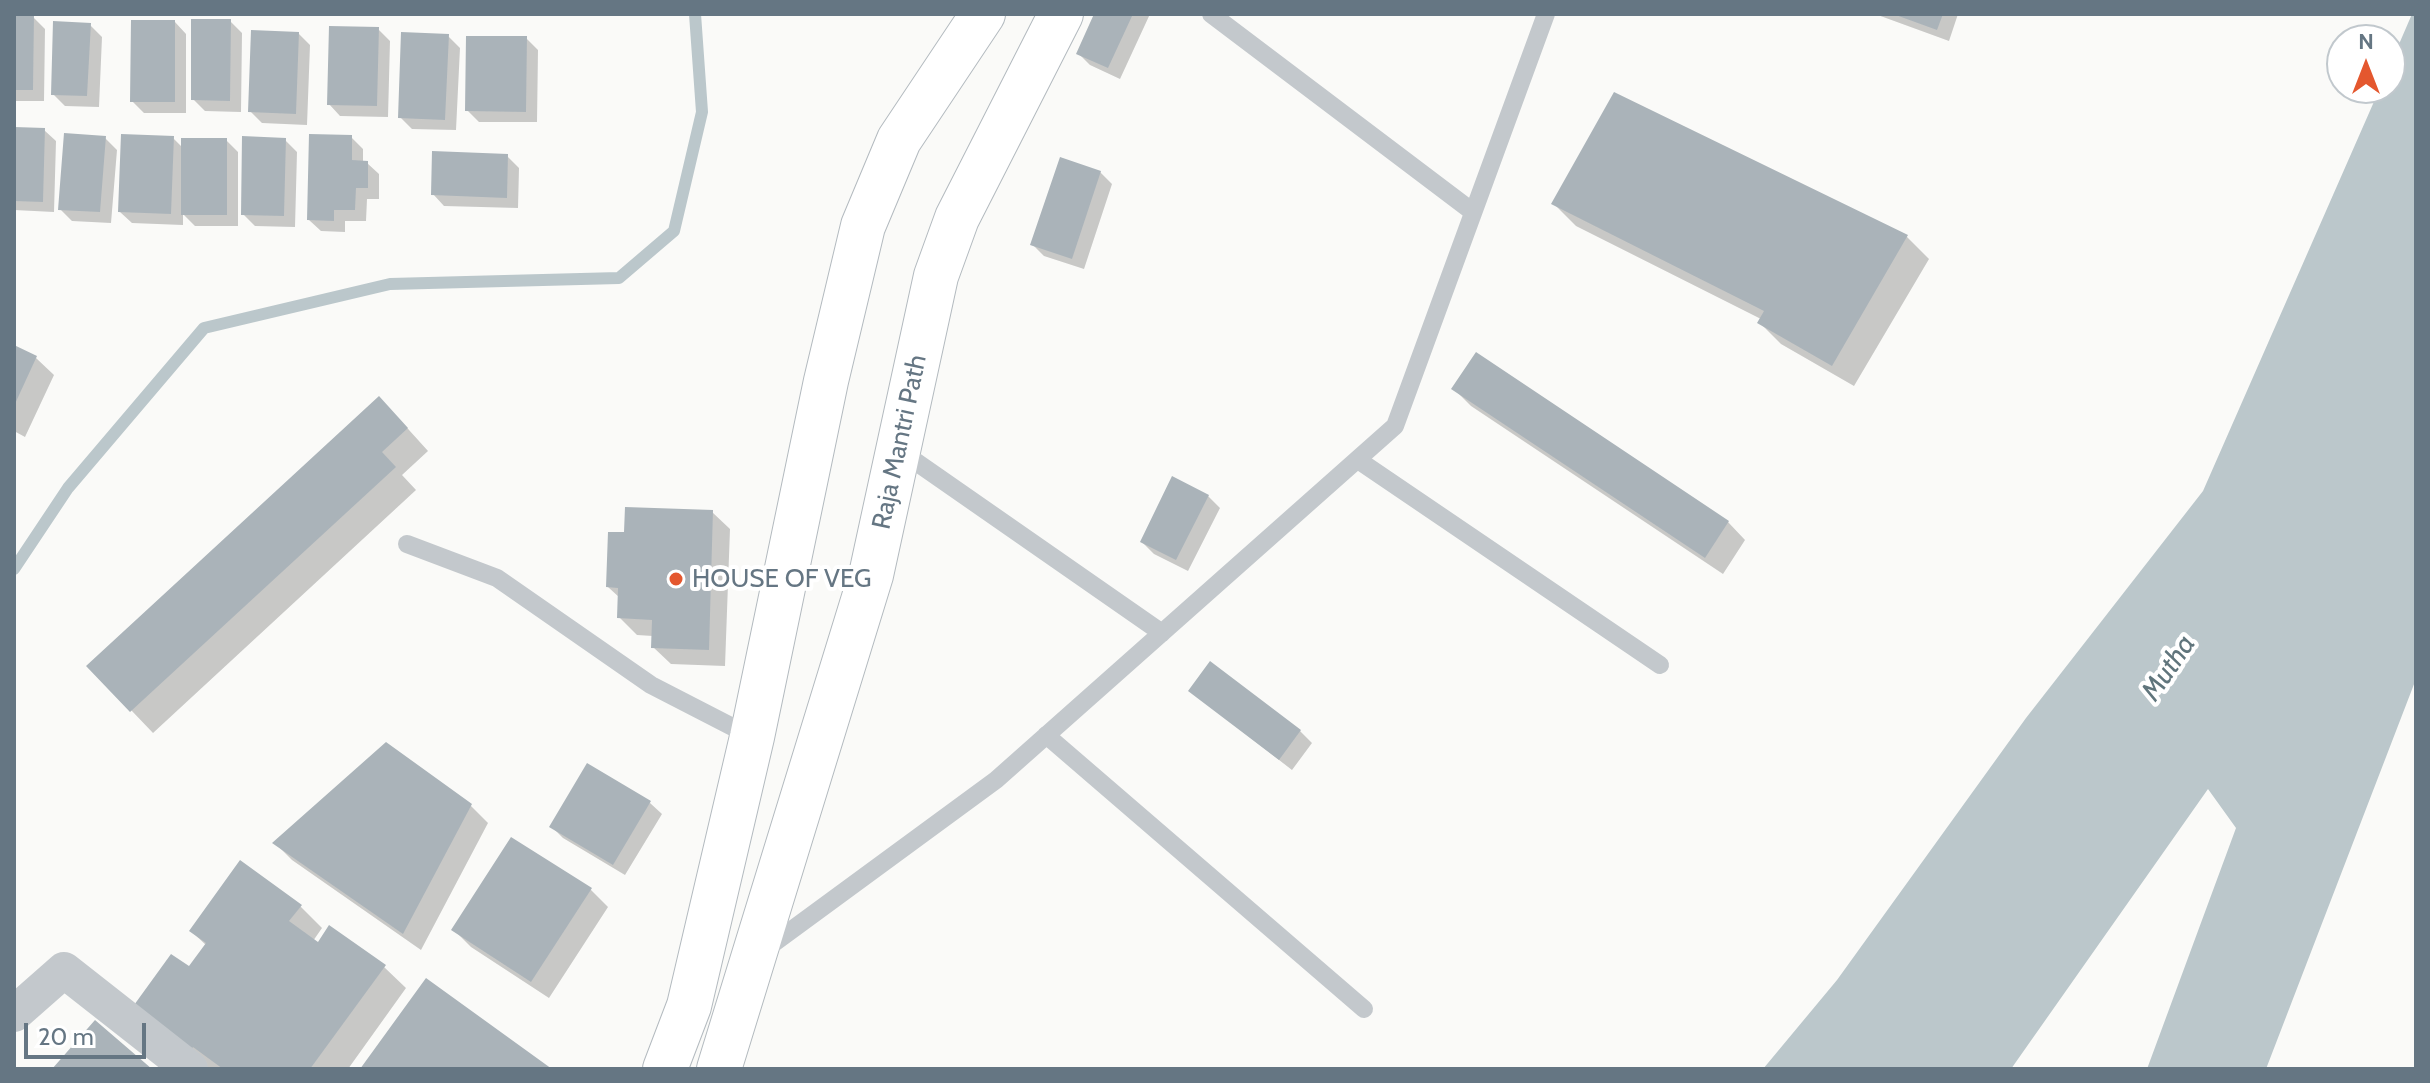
<!DOCTYPE html>
<style>
body{margin:0}
#map{position:relative;width:2430px;height:1083px;overflow:hidden;background:#fafaf8;font-family:Cabin,sans-serif}
canvas{display:block}
.frame{position:absolute;inset:0;border:16px solid #657683;pointer-events:none}
.north{position:absolute;left:2326px;top:24px;width:80px;height:80px;box-sizing:border-box;background:#fff;border:2px solid #c1c8cd;border-radius:50%;rotate:0deg;font-size:22px;font-weight:700;line-height:32px;text-align:center;color:#657683}
.north::after{content:'';display:block;margin:auto;width:28px;height:36px;background:#e4572e;clip-path:polygon(50% 0,100% 100%,50% 72%,0 100%)}
.scale{position:absolute;left:24px;top:1023px;width:122px;height:36px;box-sizing:border-box;border:4px solid #657683;border-top:0;padding-left:10px;font-size:24px;line-height:28px;white-space:nowrap;color:#657683;-webkit-text-stroke:6px #fff;paint-order:stroke}
</style>
<div id="map">
<canvas width="2430" height="1083"></canvas>
<div class="frame"></div>
<div class="north">N</div>
<div class="scale">20 m</div>
</div>
<script>
const context = document.querySelector('canvas').getContext('2d');
context.lineJoin = 'round';
function fillPath(path, color) { context.fillStyle = color; context.fill(path, 'evenodd'); }
function strokePath(path, color, width, dash) { context.strokeStyle = color; context.lineWidth = width; context.lineCap = dash ? 'butt' : 'round'; context.setLineDash(dash || []); context.stroke(path); }
function write(font, color, halo, rows, align = 'center') {
  context.font = font + ' Cabin,sans-serif'; context.lineWidth = 8; context.setLineDash([]); context.textBaseline = 'middle'; context.strokeStyle = halo; context.fillStyle = color; for (const [text, x, y, turn = 0] of rows) {
    context.save(); context.translate(x, y); context.rotate((+turn || 0) * Math.PI / 180); context.textAlign = isNaN(turn) ? turn : align; if (halo) context.strokeText(text, 0, 0); context.fillText(text, 0, 0); context.restore();
  }
}
const water = new Path2D(`
 M2412,14H2416V679L2266,1069H2147L2236,828L2208,789L2011,1069H1763L1837,980L2026,718L2203,491L2380,88H2390V65Z`);
const shadow = new Path2D(`
 M1096,14H1150L1120,79L1090,65L1078,53Z
 M1875,14H1958L1949,41Z
 M14,16L33,17L45,29L44,101H14Z
 M230,21L242,33L241,112L205,111L193,99Z
 M175,22L186,34V113H144L132,101Z
 M90,25L102,37L99,107L65,106L53,94Z
 M378,29L390,41L388,117L340,116L329,104Z
 M298,33L310,45L307,125L262,123L250,111Z
 M448,36L460,48L456,130L412,129L400,117Z
 M526,38L538,50L537,122H479L467,110Z
 M14,129L44,130L56,141L54,212L14,210Z
 M351,137L363,149V162L367,163L379,174V199H367L366,221H345V232L321,231L309,220Z
 M105,138L117,150L111,223L72,221L60,209Z
 M173,138L183,148L226,140L238,152V226H195L183,214V225L132,223L120,212Z
 M285,140L297,152L295,227L255,226L243,214Z
 M507,156L519,168L518,208L444,206L433,194Z
 M1100,172L1112,184L1084,269L1044,256L1032,244Z
 M1554,204L1907,237L1929,259L1854,386L1781,344L1759,322L1761,319L1576,226Z
 M14,348L36,358L54,375L25,437L14,431Z
 M1454,389L1728,522L1745,540L1723,574L1471,406Z
 M400,420L428,451L402,475L416,490L153,733L89,666Z
 M1208,496L1220,508L1188,571L1154,554L1142,542Z
 M712,512L730,529L725,666L671,664L653,647V636L637,635L619,617L620,598L608,587L626,534Z
 M1211,664L1300,731L1312,743L1292,770L1190,691Z
 M650,803L662,814L625,875L563,838L551,826Z
 M471,806L488,823L421,950L292,860L275,843Z
 M512,839L591,890L608,907L549,998L471,947L454,930Z
 M300,906L322,928L313,941L384,967L406,988L348,1069H203L154,1034L189,969L207,946L191,931Z`);
const stream = new Path2D(`
 M14,569L68,488L204,328L390,284L619,278L674,231L702,112L695,14`);
const building = new Path2D(`
 M14,14L34,15L33,90H14Z
 M1094,14H1133L1108,68L1076,54Z
 M1893,14H1943L1937,30Z
 M191,19H231L230,101L191,100Z
 M131,20H175V102H130Z
 M53,21L91,23L87,96L51,95Z
 M329,26L379,27L377,106L327,105Z
 M251,30L299,32L296,114L248,112Z
 M401,32L449,34L445,120L398,118Z
 M466,36H527L526,112L465,111Z
 M1614,92L1908,235L1832,366L1757,323L1764,311L1551,204Z
 M14,127L45,128L43,202L14,201Z
 M64,133L106,136L100,212L58,210Z
 M121,134L174,136L171,214L118,212Z
 M309,134L352,135V160L368,161V188H356L355,210H334V221L307,220Z
 M242,136L286,138L284,216L241,215Z
 M181,138H227V215H181Z
 M432,151L508,154L507,198L431,195Z
 M1060,157L1101,171L1072,259L1030,245Z
 M14,345L37,356L14,406Z
 M1476,352L1729,521L1705,558L1451,389Z
 M379,396L408,428L382,452L396,467L130,712L86,666Z
 M1172,476L1209,495L1176,560L1140,542Z
 M625,507L713,510L709,650L651,648L652,620L617,618L618,588L606,587L608,532H624Z
 M1210,661L1301,730L1279,760L1188,691Z
 M386,742L472,804L403,934L272,843Z
 M587,763L651,801L613,865L549,827Z
 M511,837L592,888L531,982L451,930Z
 M240,860L302,905L289,921L318,942L329,925L386,965L310,1069H223L193,1047L188,1054L129,1012L171,954L189,966L206,943L189,931Z
 M426,978L552,1069H360Z
 M95,1020L152,1069H52Z`);
const lane = new Path2D(`
 M1211,14L1473,212
 M899,450L1162,633
 M1358,460L1660,665
 M407,544L497,578L651,685L752,737
 M1046,735L1364,1009
 M763,951L996,780L1395,426L1546,14`);
const street = new Path2D(`
 M14,1014L64,970L190,1069`);
const secondary = new Path2D(`
 M665,1069L689,1006L752,737L826,381L863,226L899,140L983,14
 M719,1069L871,575L936,276L957,218L1061,14`);
const markers = [
 [676,579,8,"#e4572e"]
];
const streetNames = [
 ["Raja Mantri Path",900,442,-78]
];
const poiNames = [
 ["HOUSE OF VEG",692,579]
];
const waterNames = [
 ["Mutha",2169,668,-56]
];
fillPath(water, '#bbc7cb');
fillPath(shadow, '#0003');
strokePath(stream, '#bbc7cb', 12);
fillPath(building, '#aab3b9');
strokePath(secondary, '#b3babf', 46);
strokePath(lane, '#c3c8cc', 18);
strokePath(street, '#c3c8cc', 36);
strokePath(secondary, '#fff', 44);
for (const [x, y, r, color] of markers) { const dot = new Path2D(); dot.arc(x, y, r, 0, 2 * Math.PI); context.fillStyle = color; context.fill(dot); strokePath(dot, '#fff', 3); }
write('26px', '#657683', '#fff', streetNames);
write('26px', '#657683', '#fff', poiNames, 'left');
write('italic 28px', '#60757c', '#fff', waterNames);
</script>
